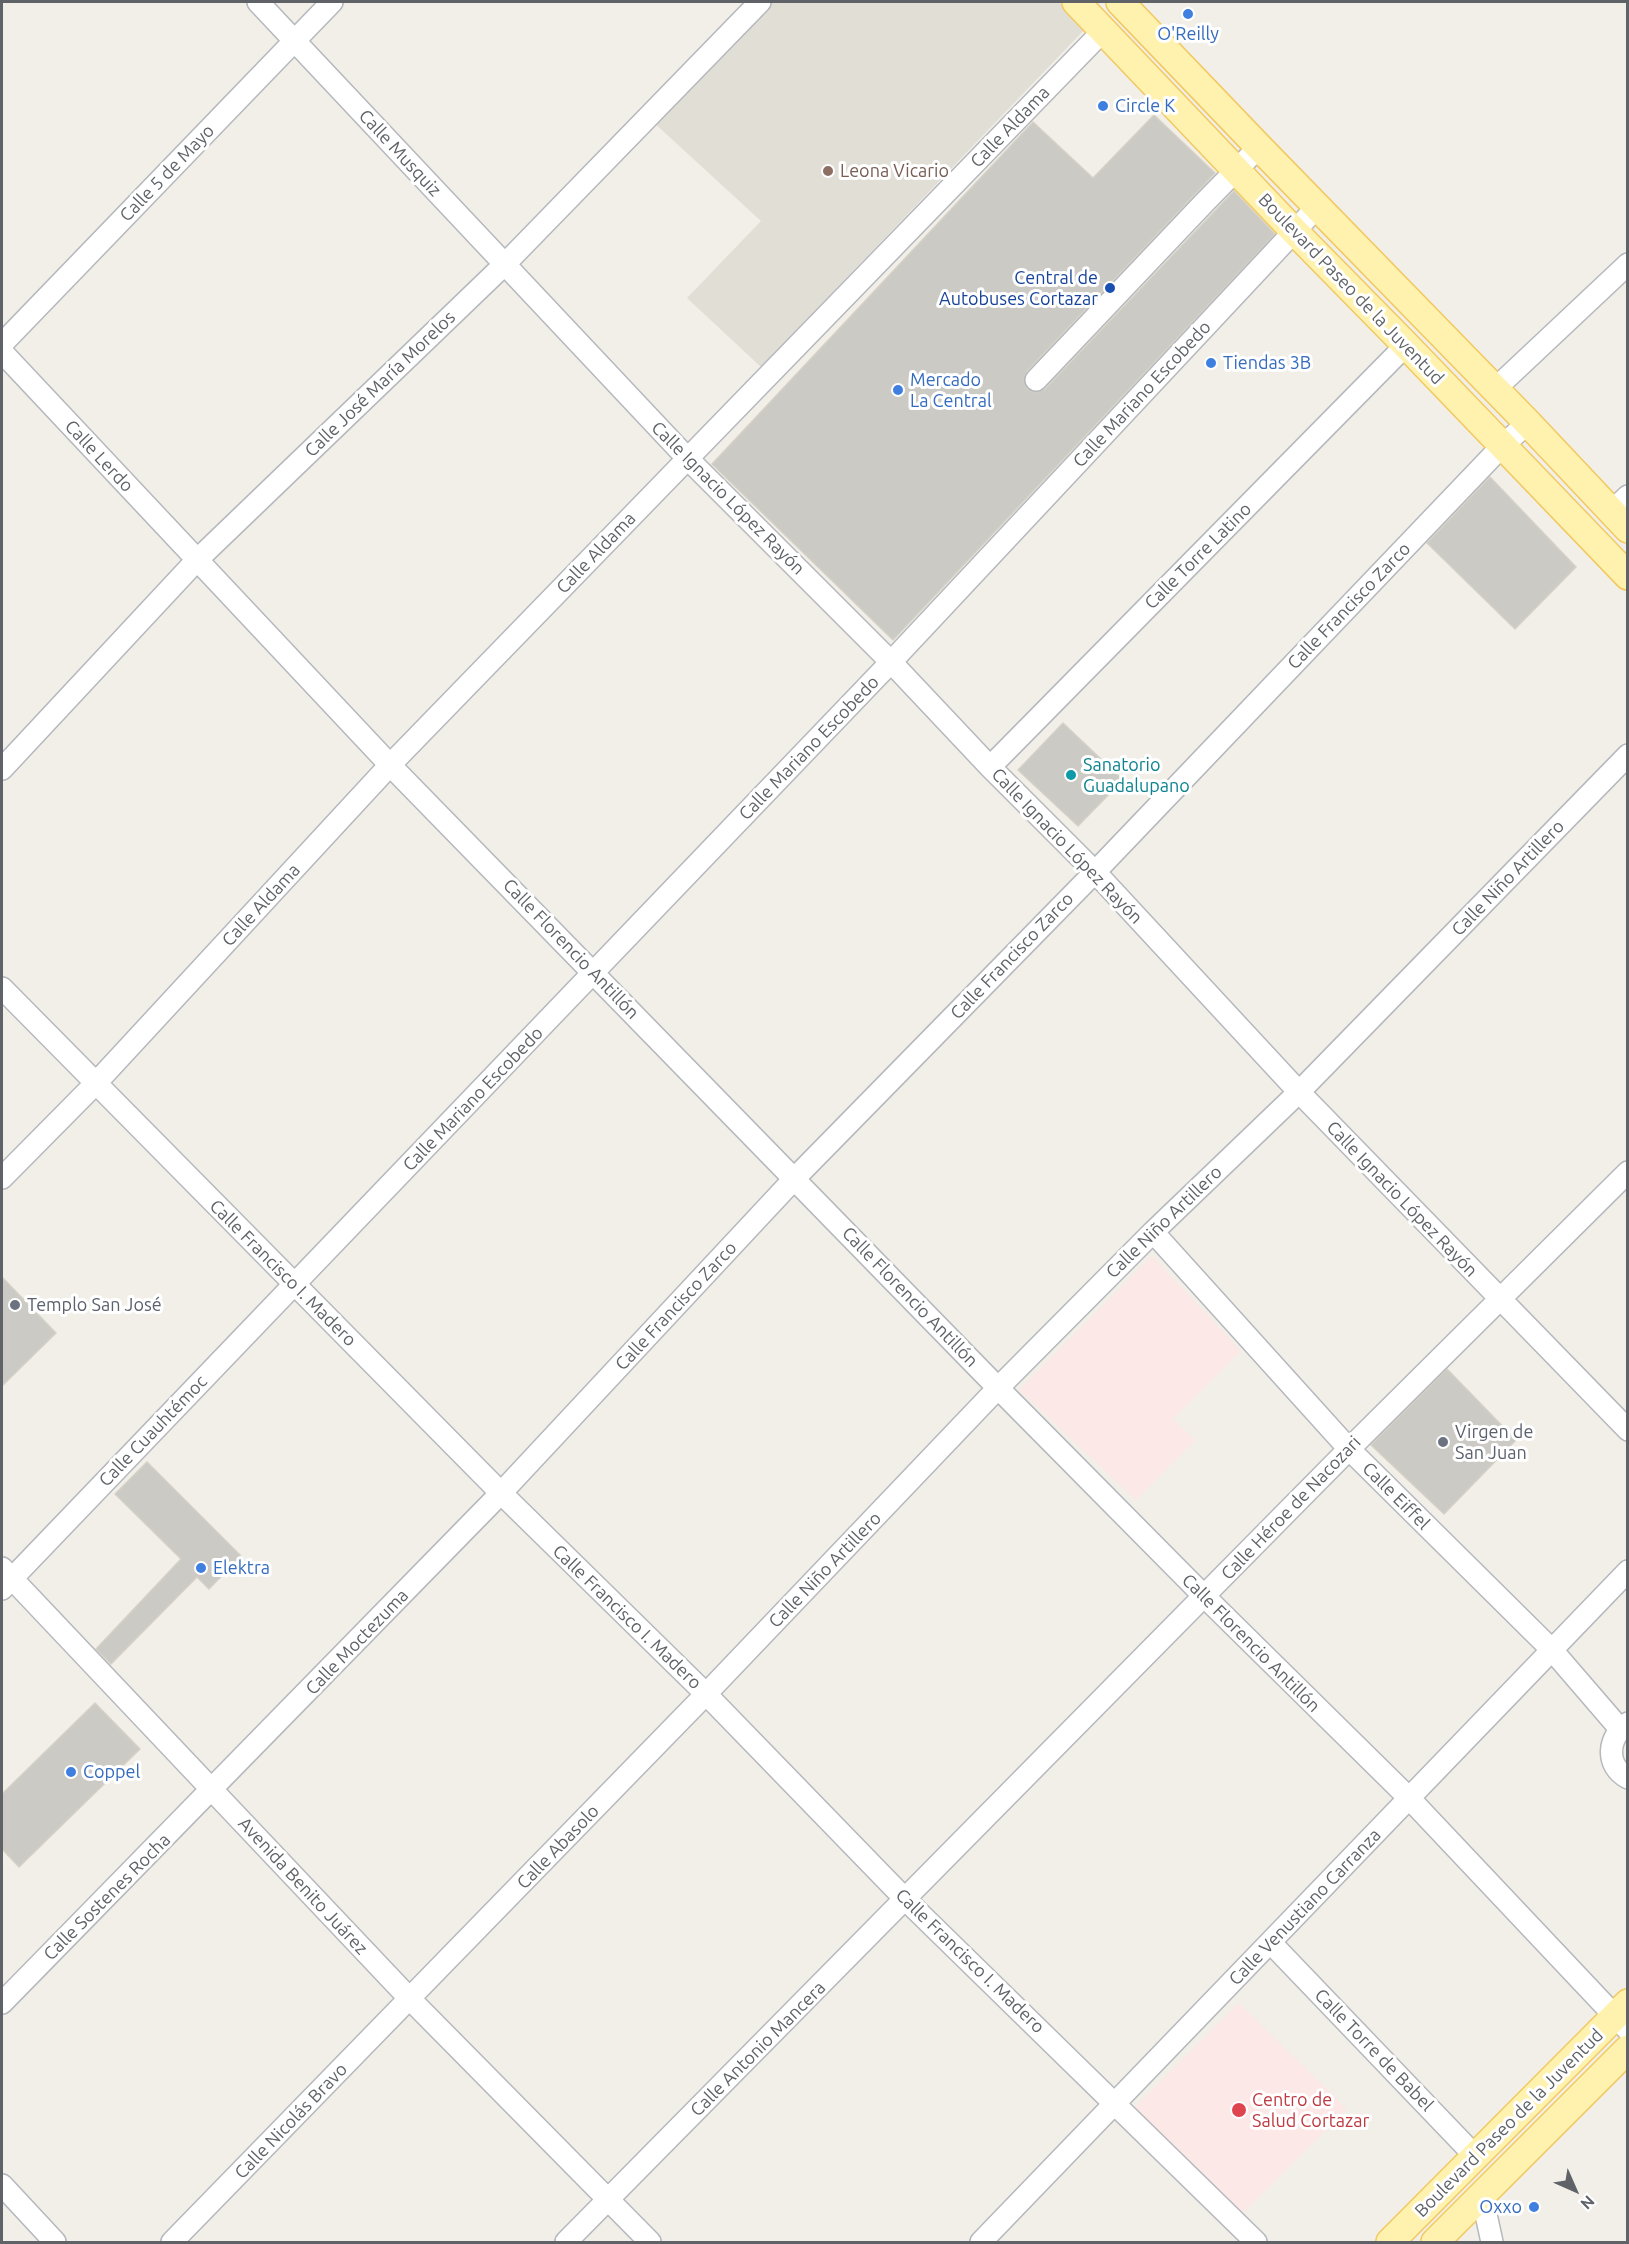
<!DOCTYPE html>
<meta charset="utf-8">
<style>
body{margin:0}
#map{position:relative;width:1629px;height:2244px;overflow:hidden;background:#f1efe8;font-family:Ubuntu,sans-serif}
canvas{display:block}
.frame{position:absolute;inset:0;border:3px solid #5f6368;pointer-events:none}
.north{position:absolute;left:1545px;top:2160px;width:60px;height:60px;-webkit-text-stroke:4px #fff;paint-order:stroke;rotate:135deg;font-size:16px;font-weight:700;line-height:24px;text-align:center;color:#5f6368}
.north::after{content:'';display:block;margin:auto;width:21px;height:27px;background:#5f6368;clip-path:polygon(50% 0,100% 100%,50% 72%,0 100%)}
</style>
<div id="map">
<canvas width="1629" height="2244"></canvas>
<div class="frame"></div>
<div class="north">N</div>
</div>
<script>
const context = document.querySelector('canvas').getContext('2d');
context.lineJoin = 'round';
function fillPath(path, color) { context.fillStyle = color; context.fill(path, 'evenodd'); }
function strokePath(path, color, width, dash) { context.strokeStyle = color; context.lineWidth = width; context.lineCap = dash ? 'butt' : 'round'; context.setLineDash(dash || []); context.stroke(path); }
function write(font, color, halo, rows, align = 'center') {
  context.font = font + ' Ubuntu,sans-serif'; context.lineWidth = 6; context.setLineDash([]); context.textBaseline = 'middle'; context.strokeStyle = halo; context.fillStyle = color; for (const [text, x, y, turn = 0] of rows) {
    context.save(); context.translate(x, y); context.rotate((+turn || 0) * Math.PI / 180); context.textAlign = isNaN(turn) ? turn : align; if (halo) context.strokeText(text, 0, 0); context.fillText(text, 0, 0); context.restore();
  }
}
const education = new Path2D(`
 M772,2H1059L1086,28L761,367L687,298L761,221L652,121Z`);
const medical = new Path2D(`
 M1152,1256L1241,1351L1173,1419L1195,1440L1136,1500L1019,1390Z
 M1239,2003L1347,2109L1239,2217L1132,2110Z`);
const building = new Path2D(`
 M1154,115L1215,173L1027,371L1024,378L1027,389L1034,392L1045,389L1234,191L1275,234L893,640L712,464L1033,122L1093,178Z
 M1490,477L1576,567L1515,629L1427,543Z
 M1063,723L1123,780L1078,826L1018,770Z
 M2,1277L56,1333L2,1386Z
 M1447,1369L1516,1440L1444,1514L1371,1445Z
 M147,1462L241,1556L209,1589L197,1577L111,1664L96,1649L181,1559L115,1494Z
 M95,1703L140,1749L19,1867L2,1849V1794Z`);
const minor = new Path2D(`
 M258,2L688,459L891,662L990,767L1095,872L1299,1092L1628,1430
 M2,344L332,2
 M2,352L390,765L998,1388L1205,1597L1409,1798L1628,2030
 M1036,380L1204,203L1259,147
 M1495,389L1628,264
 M1611,512L1628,496
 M990,767L1406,345
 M2,769L196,561L505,264L760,2
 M2,988L501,1493L706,1694L906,1900L1256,2242
 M2,1178L96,1083L390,765L1104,30
 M1153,1232L1349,1449L1552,1650L1620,1729
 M2,1568L410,1999L650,2242
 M2,1589L891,662L1318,206
 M1628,1723C1608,1737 1604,1765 1628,1778
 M1271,1943L1476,2157
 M2,2003L501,1493L795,1178L1095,872L1503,445L1528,423
 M2,2185L55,2242
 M1482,2196L1492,2242
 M172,2242L706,1694L998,1388L1153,1232L1299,1092L1628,755
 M566,2242L1349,1449L1628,1172
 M981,2242L1628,1571`);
const major = new Path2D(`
 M1076,2L1294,231L1406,345L1628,576
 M1120,2L1259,147L1528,423L1628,529
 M1390,2242L1628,2003
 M1435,2242L1628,2049`);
const markers = [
 [1188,14,6,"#3f7fe0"],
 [1103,106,6,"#3f7fe0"],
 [828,171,6,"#8d6e63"],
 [1110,288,6,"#1a4fb4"],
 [1211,363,6,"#3f7fe0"],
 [898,390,6,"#3f7fe0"],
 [1071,775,6,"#0f9aa8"],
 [15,1305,6,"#6b7280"],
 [1443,1442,6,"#6b7280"],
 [201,1568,6,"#3f7fe0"],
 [71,1772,6,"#3f7fe0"],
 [1239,2110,8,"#e0444e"],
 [1534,2207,6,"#3f7fe0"]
];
const shopNames = [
 ["O'Reilly",1188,34,"center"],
 ["Circle K",1115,106],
 ["Tiendas 3B",1223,363],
 ["Mercado",910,380],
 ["La Central",910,401],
 ["Elektra",213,1568],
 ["Coppel",83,1772],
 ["Oxxo",1522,2207,"right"]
];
const streetNames = [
 ["Calle Aldama",1010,127,-46],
 ["Calle Musquiz",400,153,47],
 ["Calle 5 de Mayo",167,173,-46],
 ["Boulevard Paseo de la Juventud",1351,289,46],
 ["Calle José María Morelos",380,384,-44],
 ["Calle Mariano Escobedo",1142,394,-47],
 ["Calle Lerdo",99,456,47],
 ["Calle Ignacio López Rayón",728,498,45],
 ["Calle Aldama",596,553,-46],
 ["Calle Torre Latino",1198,556,-45],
 ["Calle Francisco Zarco",1349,606,-46],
 ["Calle Mariano Escobedo",809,748,-46],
 ["Calle Ignacio López Rayón",1067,846,46],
 ["Calle Niño Artillero",1508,878,-46],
 ["Calle Aldama",261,905,-47],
 ["Calle Florencio Antillón",571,949,46],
 ["Calle Francisco Zarco",1012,956,-46],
 ["Calle Mariano Escobedo",473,1099,-46],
 ["Calle Ignacio López Rayón",1402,1199,46],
 ["Calle Niño Artillero",1164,1222,-44],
 ["Calle Francisco I. Madero",283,1273,45],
 ["Calle Florencio Antillón",910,1297,46],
 ["Calle Francisco Zarco",676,1306,-47],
 ["Calle Cuauhtémoc",153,1431,-46],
 ["Calle Eiffel",1396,1496,45],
 ["Calle Héroe de Nacozari",1291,1508,-46],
 ["Calle Niño Artillero",825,1570,-46],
 ["Calle Francisco I. Madero",627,1617,44],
 ["Calle Moctezuma",357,1642,-46],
 ["Calle Florencio Antillón",1251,1643,45],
 ["Calle Abasolo",558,1847,-46],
 ["Avenida Benito Juárez",303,1886,47],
 ["Calle Sostenes Rocha",107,1897,-45],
 ["Calle Venustiano Carranza",1305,1907,-46],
 ["Calle Francisco I. Madero",970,1961,44],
 ["Calle Antonio Mancera",758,2049,-45],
 ["Calle Torre de Babel",1374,2050,46],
 ["Calle Nicolás Bravo",291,2121,-46],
 ["Boulevard Paseo de la Juventud",1509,2123,-45]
];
const educationNames = [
 ["Leona Vicario",840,171]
];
const transitNames = [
 ["Central de",1098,278],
 ["Autobuses Cortazar",1098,299]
];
const cultureNames = [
 ["Sanatorio",1083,765],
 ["Guadalupano",1083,786]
];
const worshipNames = [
 ["Templo San José",27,1305],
 ["Virgen de",1455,1432],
 ["San Juan",1455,1453]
];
const healthNames = [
 ["Centro de",1252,2100],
 ["Salud Cortazar",1252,2121]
];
fillPath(education, '#e1ded6');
fillPath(medical, '#fce8e6');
fillPath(building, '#cccac5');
strokePath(building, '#d6d1c6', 1.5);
strokePath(minor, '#b5b8bc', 24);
strokePath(major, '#f2c960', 30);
strokePath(minor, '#fff', 21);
strokePath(major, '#fff2af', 27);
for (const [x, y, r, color] of markers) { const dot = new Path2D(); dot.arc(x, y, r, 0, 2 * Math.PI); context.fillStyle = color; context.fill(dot); strokePath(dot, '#fff', 2); }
write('18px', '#366cbe', '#fff', shopNames, 'left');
write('18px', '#5f6368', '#fff', streetNames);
write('18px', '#785e54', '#fff', educationNames, 'left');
write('18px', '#164399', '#fff', transitNames, 'right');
write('18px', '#0d838f', '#fff', cultureNames, 'left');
write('18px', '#5b616d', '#fff', worshipNames, 'left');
write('18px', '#be3a42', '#fff', healthNames, 'left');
</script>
